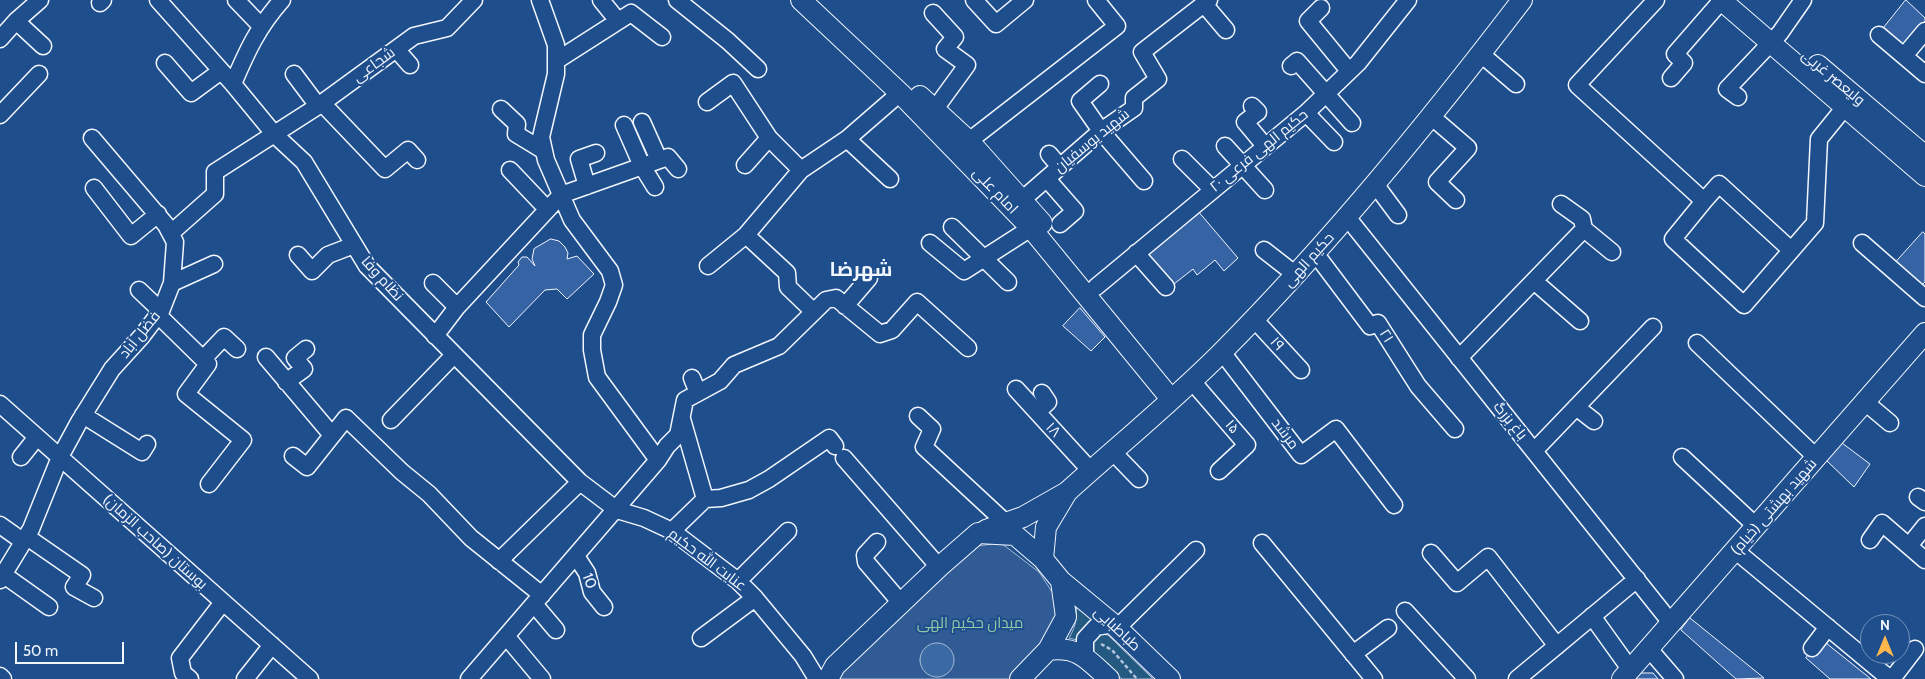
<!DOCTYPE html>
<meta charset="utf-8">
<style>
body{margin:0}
#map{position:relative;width:1925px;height:679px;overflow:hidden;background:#1f4e8c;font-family:Cabin,sans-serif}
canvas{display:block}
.north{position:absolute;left:1860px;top:614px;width:50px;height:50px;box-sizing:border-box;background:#1f4e8c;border:1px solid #7391ba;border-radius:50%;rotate:0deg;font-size:14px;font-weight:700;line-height:20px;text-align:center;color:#f2f6ff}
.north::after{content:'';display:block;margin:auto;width:18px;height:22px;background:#ffb74d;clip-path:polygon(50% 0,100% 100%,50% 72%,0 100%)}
.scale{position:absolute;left:15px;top:642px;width:109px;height:22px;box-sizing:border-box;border:2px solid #f2f6ff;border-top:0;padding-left:6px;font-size:15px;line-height:18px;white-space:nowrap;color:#f2f6ff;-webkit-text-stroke:4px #1f4e8c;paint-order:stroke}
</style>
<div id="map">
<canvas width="1925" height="679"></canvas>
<div class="north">N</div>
<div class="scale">50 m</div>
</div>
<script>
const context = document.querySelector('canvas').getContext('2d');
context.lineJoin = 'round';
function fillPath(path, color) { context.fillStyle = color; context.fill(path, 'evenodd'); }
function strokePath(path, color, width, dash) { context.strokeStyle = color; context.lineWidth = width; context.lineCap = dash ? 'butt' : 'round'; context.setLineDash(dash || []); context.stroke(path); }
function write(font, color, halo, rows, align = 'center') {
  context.font = font + ' Cabin,Cairo,sans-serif'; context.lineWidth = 4; context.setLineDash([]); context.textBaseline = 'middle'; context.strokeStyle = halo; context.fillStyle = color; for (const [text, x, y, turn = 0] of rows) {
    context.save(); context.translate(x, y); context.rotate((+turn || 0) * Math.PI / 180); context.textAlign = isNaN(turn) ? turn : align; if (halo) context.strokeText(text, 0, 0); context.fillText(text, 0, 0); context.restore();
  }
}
const green = new Path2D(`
 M1076,600L1094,623L1077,640L1069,638C1077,625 1077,615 1076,600Z
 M1100,634L1108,635L1153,679H1122L1091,651L1092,639Z`);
const parking = new Path2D(`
 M1001,543L1039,572L1058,601L1054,632L1009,679H837L858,656L972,547Z`);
const water = new Path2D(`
 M920 660a17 17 0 1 1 34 0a17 17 0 1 1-34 0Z`);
const building = new Path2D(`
 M1906,0L1925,18V25L1903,47L1882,30Z
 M1197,210L1238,258L1224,271L1215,260L1197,275L1193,269L1174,284L1147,253Z
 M1923,232L1925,234V282L1922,285L1896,262Z
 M551,239L559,241L565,247L568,253L567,259L577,256L594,274L567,299L557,289L545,290L509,327L486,302L519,265L518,262L522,257H527L535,266L532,259L534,249Z
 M1080,308L1105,337L1091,351L1063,326Z
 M1842,443L1870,464L1854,487L1826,460Z
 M1690,618L1764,678L1736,679L1681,630Z
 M1821,639L1871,679H1830L1806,658Z
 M1638,673H1653L1658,679H1633Z`);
const path = new Path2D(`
 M1101,644L1112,650L1137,679`);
const minor = new Path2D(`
 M158,0L233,84L275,135L304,162L367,266L580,482L617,510L644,518L672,531L738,581L755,598L803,656L817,679
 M236,0L261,26
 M601,0L618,21
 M677,0L728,41L758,69
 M974,0L996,24L1025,0
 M1656,0L1577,85L1704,201L1673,239L1744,305L1815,223L1819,139L1845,107
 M100,3L103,0
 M1204,4L1226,30
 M1321,8L1308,21L1349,71
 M933,13L955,37L945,49L967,65L935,109
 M16,21L43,46
 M1879,35L1925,74
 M0,39L16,21L40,0
 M396,49L410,65
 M1481,54L1516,84
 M1904,56L1925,31
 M556,61L631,13L662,37
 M165,63L191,93L221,71
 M1291,66L1297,61L1352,123
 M294,74L318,106
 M1671,78L1684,63L1675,54L1722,0
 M233,84C247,51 258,27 282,0
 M1100,84L1080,101L1101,131L1144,181
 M1738,97L1727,89L1780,33L1803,0
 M707,102L733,83L769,138L801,170
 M322,103L385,169L408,150L417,160
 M1252,106L1258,112L1245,122L1265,146
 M501,109L517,124L516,134L544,151
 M1306,113L1334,142
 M0,115L39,74
 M1432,117L1468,148L1437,182L1456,200
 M642,122L659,160
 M624,125L642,166L655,187
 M847,139L890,179
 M969,141L1117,26L1096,0
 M1225,146L1265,190
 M1049,154L1060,167
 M1182,159L1212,189
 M745,165L769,138
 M510,170L547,209
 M1047,179L1075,211L1060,224
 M1375,184L1398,215
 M587,186L579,159L596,153
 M94,188L131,236L158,214
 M1023,199L1101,131L1134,108V98L1158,79L1142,52L1209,0
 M1704,201L1719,184L1791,250
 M1561,204L1582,219L1584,229L1612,252
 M1347,217L1672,624
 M952,227L1008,282
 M171,233L215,194V172L318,106L414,36L447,28L474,0
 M746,235L787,273L788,287L814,312
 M930,243L964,271L1031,228
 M1862,243L1925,298
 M1264,250L1296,275
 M1136,253L1166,287
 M1315,253L1370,326L1378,323L1418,386L1455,429
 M298,255L312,271L328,255L354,245
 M708,266L746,235L801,170L847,139L900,93
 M1534,281L1580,321
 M172,283L214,264
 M433,283L457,307
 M1096,287L1306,113L1358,63L1408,0
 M139,290L161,311
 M845,306L869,278
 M158,315L208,364L186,394L243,440L209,484
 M1254,319L1301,370
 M435,336L457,307L561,195L668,157L678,169
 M1697,343L1817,458
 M1222,352L1301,455L1336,429L1394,505
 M266,357L332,435
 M204,358L224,337L237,349
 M1459,358L1584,229
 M692,378L698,393
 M1191,380L1247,445L1219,471
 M286,382L304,369L295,358L306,349
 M1016,389L1091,471
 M1865,402L1890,423
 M0,404L310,679
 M1576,407L1594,421
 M1037,412L1048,402L1042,393
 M83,415L142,452L147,444
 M918,416L932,429L924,447L1006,523
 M682,419L705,499
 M391,420L454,355
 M1112,451L1139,479
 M1534,451L1653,327
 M293,456L307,467L346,418L402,472L429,494L471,538L542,595
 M21,457L37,437
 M1682,457L1757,527
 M844,458L939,567
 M658,460L667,446L678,435L685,400L720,381L734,365L779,346L826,300L836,298L880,334L892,330L917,302L968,348
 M1918,497L1925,502
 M0,525L24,542
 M672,531L705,499L721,498L749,490L769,479L829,438L835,446
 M27,537L82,575L74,587L94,598
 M1870,540L1882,523L1925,560
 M877,542L865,555L866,562L901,603
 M1262,543L1374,679
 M1909,546L1925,526
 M1736,551L1890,679
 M1431,553L1457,583L1488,557L1557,646
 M576,556L587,573L592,592L604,607
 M499,561L580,482
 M4,575L49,607
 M0,580L31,529L60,457L79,422L112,369L142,336L161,311L172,283L175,242L166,225L92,138
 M738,581L788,531
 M534,604L556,630
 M1405,611L1467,679
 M1592,616L1630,669
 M1117,628L1196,550
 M506,636L542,679
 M701,638L755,598
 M1812,648L1828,627
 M1650,650L1675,679
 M1353,654L1388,628
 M1085,657V639L1096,627L1113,624
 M0,676L3,679
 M190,679L183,673L180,658L223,602
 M245,679L272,645
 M469,679L658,460L597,377L592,350V335L608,302L614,285L610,271L572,220L546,160L541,137L556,74V45L540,0
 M1517,679L1637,579
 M1892,679L1915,649`);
const major = new Path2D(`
 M801,0L900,93L1031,228L1171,399
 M1721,0L1925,176
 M1818,65L1925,156
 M920,96L969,141L1042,223
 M1067,492C1118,446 1172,402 1221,353C1330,243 1428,123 1522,0
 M986,530L1023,517L1067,492L1046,527L1043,559
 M1061,581L1113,624L1170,679
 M1048,650C1079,646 1088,660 1109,679
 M828,679L835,666L939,567L978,533L1015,535L1043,559L1061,581L1066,617L1048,650L1020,679
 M1622,679L1925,333`);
const streetNames = [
 ["شجاعی",374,65,-36],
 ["ولیعصر غربی",1833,78,40],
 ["شهید یوسفیان",1092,141,-39],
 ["حکیم الهی فرعی ۲۰",1259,151,-39],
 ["امام علی",995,191,46],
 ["حکیم الهی",1309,260,-48],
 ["نظام وفا",382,279,48],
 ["فضل آباد",140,335,-51],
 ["۲۱",1386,336,58],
 ["۱۹",1277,344,48],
 ["باغ بزرگ",1510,421,51],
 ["۱۵",1232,427,49],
 ["۱۸",1053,430,47],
 ["مرشد",1285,434,53],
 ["شهید بهشتی (خیام)",1774,507,-49],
 ["بوستان (صاحب الزمان)",155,542,42],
 ["عنایت الله حکیم",707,560,37],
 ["10",589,581,69],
 ["طباطبایی",1117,629,43]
];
const parkNames = [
 ["میدان حکیم الهی",970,624]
];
const districtNames = [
 ["شهرضا",861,270]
];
fillPath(green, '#245a82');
strokePath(green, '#a8bbd7', 1);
fillPath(parking, '#305b95');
strokePath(parking, '#a8bbd7', 1);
fillPath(water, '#3b69a3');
strokePath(water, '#a8bbd7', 1);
fillPath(building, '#3563a3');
strokePath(building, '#f2f6ff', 1);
strokePath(minor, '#f2f6ff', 19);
strokePath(major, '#f2f6ff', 22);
strokePath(path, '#b3c4dc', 2.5, [4, 2.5]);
strokePath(minor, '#1f4e8c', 16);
strokePath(major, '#1f4e8c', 20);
write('15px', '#f2f6ff', '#1f4e8c', streetNames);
write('15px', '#97c8a6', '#1f4e8c', parkNames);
write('bold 20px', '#f2f6ff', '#1f4e8c', districtNames);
</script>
